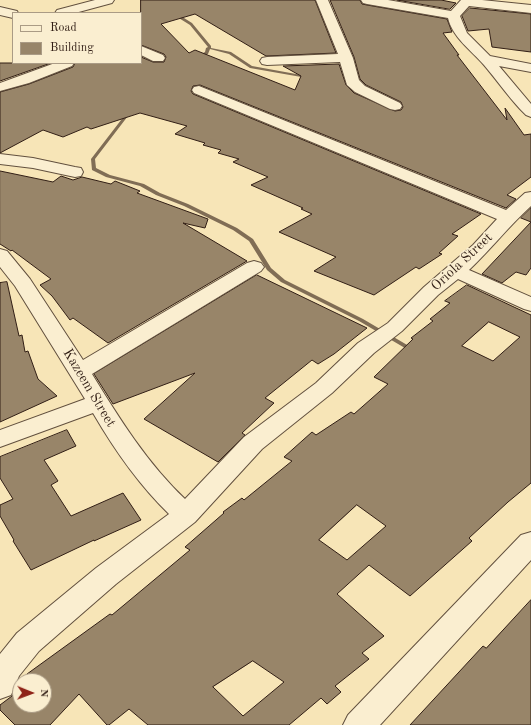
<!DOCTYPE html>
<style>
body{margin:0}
#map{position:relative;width:531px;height:725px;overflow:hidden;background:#f7e5b7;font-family:"Old Standard TT",serif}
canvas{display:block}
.legend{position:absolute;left:12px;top:12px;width:130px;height:52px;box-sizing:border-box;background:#faeed0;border:1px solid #aa9b85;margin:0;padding:5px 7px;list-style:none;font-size:12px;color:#311e15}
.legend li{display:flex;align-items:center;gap:8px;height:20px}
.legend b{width:20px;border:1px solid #aa9b85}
.north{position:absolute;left:12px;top:673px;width:40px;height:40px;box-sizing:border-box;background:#faeed0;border:1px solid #aa9b85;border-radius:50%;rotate:91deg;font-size:11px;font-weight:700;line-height:16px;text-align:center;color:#311e15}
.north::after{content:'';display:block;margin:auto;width:14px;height:18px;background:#8f2418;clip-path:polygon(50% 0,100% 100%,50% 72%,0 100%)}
</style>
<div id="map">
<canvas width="531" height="725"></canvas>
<ul class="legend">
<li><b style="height:5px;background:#faeed0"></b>Road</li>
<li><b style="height:11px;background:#988569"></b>Building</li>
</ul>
<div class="north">N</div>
</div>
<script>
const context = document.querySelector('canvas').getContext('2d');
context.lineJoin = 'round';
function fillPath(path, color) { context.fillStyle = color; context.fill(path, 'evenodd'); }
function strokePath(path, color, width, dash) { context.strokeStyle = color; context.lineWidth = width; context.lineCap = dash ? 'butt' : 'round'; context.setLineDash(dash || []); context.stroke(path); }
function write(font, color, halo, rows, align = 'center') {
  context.font = font + ' "Old Standard TT",serif'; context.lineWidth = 3; context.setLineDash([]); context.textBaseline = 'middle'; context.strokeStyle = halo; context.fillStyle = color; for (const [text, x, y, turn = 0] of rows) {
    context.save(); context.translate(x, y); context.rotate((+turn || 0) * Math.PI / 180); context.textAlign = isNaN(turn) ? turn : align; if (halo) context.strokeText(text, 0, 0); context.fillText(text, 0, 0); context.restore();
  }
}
const stream = new Path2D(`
 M174,13H176L192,23L211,46V48L231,52L252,66L307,76L309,77L307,78L250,68L229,54L210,49L208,54L200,58H198V56L205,52L206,48L208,47L190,25L174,15Z
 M128,111L131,112L95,159L96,168L110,175L144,184L160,193L188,204L237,228L253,239L271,268L285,280L363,319L414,349L415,350L414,351H410L359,321L281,282L267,270L249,241L233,230L184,206L156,195L140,186L106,177L92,170L91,159Z`);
const building = new Path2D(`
 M141,0H315L336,53L266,56L195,14L161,24L189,53L195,50L295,90L301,76L283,66L339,64L346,85L354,93L395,111L401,110L403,107L401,102L366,85L360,79L354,57L330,0H360L362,4L367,5L447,19L452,32L443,33L459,55H457L507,120L505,108L524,135L531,134V177L507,195L516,199L506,208L200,85L193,86L191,91L193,94L481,214L452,234L458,236L439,253L442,254L419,269L416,267L374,295L314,271L336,257L279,232L312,214L301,209L303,208L251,185L268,177L233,162L239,159L218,153L221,150L203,145L205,143L175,134L187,126L140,113L91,129L87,127L63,137L43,130L0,153V92L29,84L73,67L75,63H141V57L153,62H164L166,57L164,54L141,45Z
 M397,0H441L456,3L450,9Z
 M470,8L531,14V52L492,47L489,29L468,31L462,16Z
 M0,63H51L0,81Z
 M0,171L53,182L61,176L73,180L82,177L111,184L115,181L140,191L137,193L208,219L205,228L183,223L247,261L108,343L73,318L70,320L52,296L40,285L51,279L12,250L11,251L0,244Z
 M531,208V268L526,275L516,272L502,283L482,274L531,222L521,218Z
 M257,275L367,328L334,354L318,364L312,360L265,398L274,403L242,433L245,435L218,462L144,419L195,373L113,404L94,374Z
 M7,282L19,336L22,335L25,352L28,351L38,379L57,396L0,422V283Z
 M467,285L531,315V483L508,502L469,538L472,541L410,596L369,565L337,594L384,636L362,653L369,659L335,686L341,692L327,704L321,698L289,725H148L129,709L109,725H107L79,694L50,725H15L0,710V705L20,690V705H44V681H31L33,680L27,674L110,614L112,615L190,550L185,547L224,513L223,512L242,498L244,500L292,461L284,457L312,432L316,435L351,412L354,414L388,384L374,377L413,339L411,338L433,321L430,319L450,303L445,301ZM489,322L520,337L493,361L462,346ZM357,505L386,526L347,560L319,540ZM253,661L284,682L243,716L213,687Z
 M67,430L76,446L44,460L58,481L51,485L71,516L123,493L141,520L94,541V540L31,570L13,541L14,540L0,516V505L13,499L0,478V457Z
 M531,600V725H410L483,646L486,648Z`);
const minor = new Path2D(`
 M95,0H114L112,3L75,13H55L57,10Z
 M316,0H328L353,58L359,80L365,86L400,103L402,106L400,109L395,110L390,109L355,92L347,85L340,62L267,65L262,64L260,61L262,58L267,57L338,54Z
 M361,0H388L451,11L461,0H482L531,5V13L469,6L460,16L467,33L490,56L531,64V72L499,66L531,104V117L526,115L520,109C507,95 496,79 484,65C471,50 453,38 448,18L367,4L363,3Z
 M0,7L17,11L18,13H13V18L0,15Z
 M141,46L163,55L165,58L163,61H153L141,55Z
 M55,63H74L72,66L29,83L0,91V83Z
 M199,86L506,210L525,193L531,192V206C509,226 491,249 469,270L531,297V311L524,309L458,279L438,295L402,331L374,353L332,393L262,449L195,522L116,584L39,651L19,676L11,695L0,699V654L17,633L96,568L169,514C139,485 114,449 93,413L0,447V430L85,399L15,286L0,267V249L7,251L30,279L83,360L247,263L254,261L261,263L264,267L261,271L92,374C119,418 147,463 185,499L244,437L316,383L358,343L388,323L424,287L473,245L497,219L194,93L192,90L194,87Z
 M0,154L33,158L75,167L81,168L83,172L81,176L75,177L33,168L0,164Z
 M531,532V560L380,725H343L348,715L521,535Z`);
const streetNames = [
 ["Oriola Street",462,262,-43],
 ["Kazeem Street",89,388,59]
];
fillPath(stream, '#806d55');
fillPath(building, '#988569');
strokePath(building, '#311e15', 1);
strokePath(minor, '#62503e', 2);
fillPath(minor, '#faeed0');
write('14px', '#311e15', '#faeed0', streetNames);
</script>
